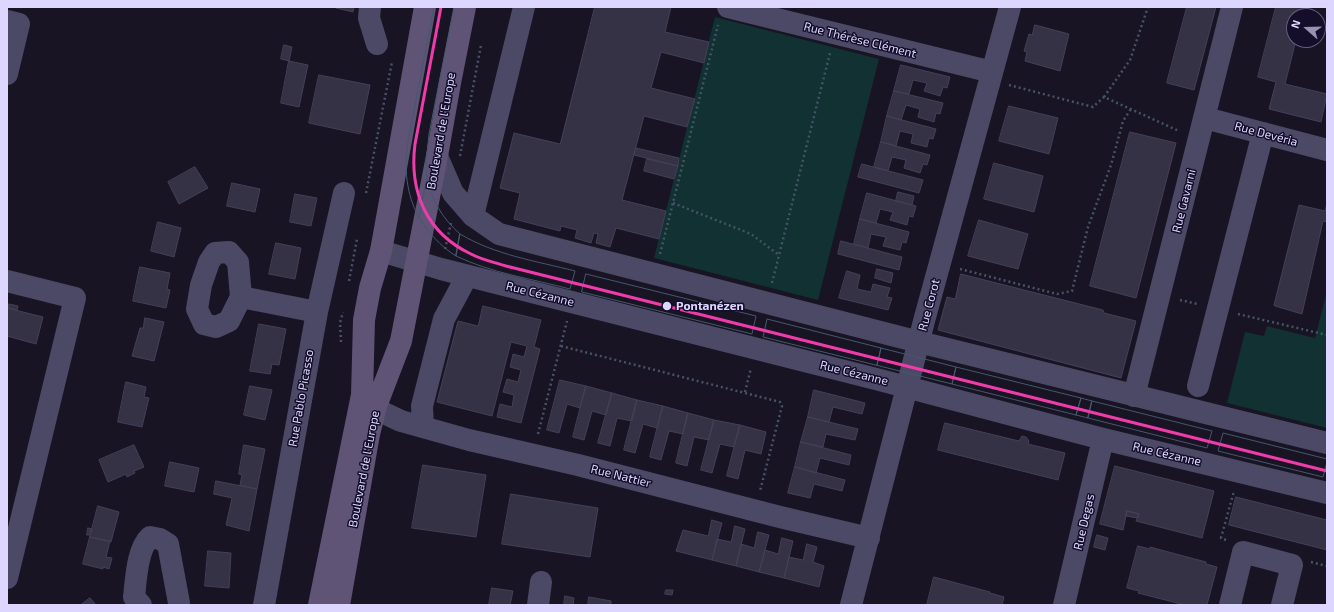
<!DOCTYPE html>
<meta charset="utf-8">
<style>
body{margin:0}
#map{position:relative;width:1334px;height:612px;overflow:hidden;background:#181424;font-family:"Exo 2",sans-serif}
canvas{display:block}
.frame{position:absolute;inset:0;border:8px solid #ddd7ff;pointer-events:none}
.north{position:absolute;left:1286px;top:8px;width:40px;height:40px;box-sizing:border-box;background:#140e2a;border:1px solid #645e7f;border-radius:50%;rotate:290deg;font-size:11px;font-weight:700;line-height:16px;text-align:center;color:#ddd7ff}
.north::after{content:'';display:block;margin:auto;width:14px;height:18px;background:#9893b2;clip-path:polygon(50% 0,100% 100%,50% 72%,0 100%)}
</style>
<div id="map">
<canvas width="1334" height="612"></canvas>
<div class="frame"></div>
<div class="north">N</div>
</div>
<script>
const context = document.querySelector('canvas').getContext('2d');
context.lineJoin = 'round';
function fillPath(path, color) { context.fillStyle = color; context.fill(path, 'evenodd'); }
function strokePath(path, color, width, dash) { context.strokeStyle = color; context.lineWidth = width; context.lineCap = dash ? 'butt' : 'round'; context.setLineDash(dash || []); context.stroke(path); }
function write(font, color, halo, rows, align = 'center') {
  context.font = font + ' "Exo 2",sans-serif'; context.lineWidth = 3; context.setLineDash([]); context.textBaseline = 'middle'; context.strokeStyle = halo; context.fillStyle = color; for (const [text, x, y, turn = 0] of rows) {
    context.save(); context.translate(x, y); context.rotate((+turn || 0) * Math.PI / 180); context.textAlign = isNaN(turn) ? turn : align; if (halo) context.strokeText(text, 0, 0); context.fillText(text, 0, 0); context.restore();
  }
}
const green = new Path2D(`
 M715,17L879,59L818,300L654,258Z
 M1327,291V428L1227,403L1245,332L1264,336L1267,326L1315,338Z`);
const building = new Path2D(`
 M336,7H354L353,12L336,8Z
 M595,7H671L665,32L709,42L704,63L661,52L651,88L695,99L687,127L644,116L622,200L666,211L659,239L616,228L610,247L596,243L598,234L594,233L591,243L575,238L577,230L561,226L560,231L514,219L520,193L500,188L514,133L560,144Z
 M1187,7H1216L1194,90L1167,83Z
 M1276,7H1304L1302,16H1294V40H1296L1285,84L1327,94L1321,122L1269,109L1276,82L1258,77Z
 M1035,25L1069,34L1060,71L1025,61L1027,52L1024,51L1029,34L1032,35Z
 M284,45L292,47L289,61L281,59Z
 M289,61L308,65L299,107L281,103Z
 M901,65L950,77L947,88L943,87L940,96L924,91L927,83L913,80L909,94L894,91Z
 M319,75L370,85L360,134L309,123Z
 M894,91L943,103L940,114L936,113L934,122L918,117L920,109L906,105L901,120L887,116Z
 M1009,106L1058,118L1049,154L999,141Z
 M887,116L936,129L933,139L929,138L927,147L911,143L913,134L900,131L896,146L881,142Z
 M1130,132L1176,143L1136,298L1090,286Z
 M881,142L930,155L927,165L923,164L920,173L904,168L906,160L892,157L888,171L874,167Z
 M636,148L679,158L678,166L634,155Z
 M647,159L678,166L674,179L644,171Z
 M994,163L1043,176L1034,212L984,199Z
 M862,164L923,180L919,193L858,177Z
 M195,167L208,188L179,204L168,182Z
 M232,183L260,189L255,212L227,206Z
 M898,192L914,196L912,205L896,201Z
 M867,193L916,206L913,217L909,216L907,225L890,220L893,212L880,209L876,223L860,219Z
 M295,194L317,198L311,226L290,222Z
 M1327,203V222L1323,221L1302,314L1275,306L1274,305L1299,205L1325,211Z
 M860,219L909,232L906,243L902,242L900,250L883,246L886,237L871,234L868,248L854,244Z
 M979,220L1028,234L1018,269L968,256Z
 M158,222L181,228L174,257L151,251Z
 M841,241L902,257L899,270L838,254Z
 M276,243L301,248L295,279L269,274Z
 M140,267L170,273L167,289L170,290L166,308L133,301Z
 M877,269L893,273L891,283L875,278Z
 M847,271L860,275L857,289L871,292L873,284L890,288L887,297L892,298L888,310L839,298Z
 M961,274L1103,310L1104,313L1136,321L1121,378L938,330L947,297L955,299Z
 M9,304L18,306L17,310L9,308Z
 M483,306L541,320L534,347L540,349L521,423L497,417L500,404L512,407L514,395L503,392L507,379L518,382L521,370L510,367L513,354L524,357L527,346L511,342L492,416L437,402L458,321L478,326Z
 M7,308L43,317L36,344L7,336Z
 M145,318L164,322L154,361L132,356L140,328H143Z
 M259,324L286,329L279,365L272,364L270,374L250,371Z
 M560,380L586,386L580,408L567,404L559,433L547,430Z
 M126,382L146,387L144,397L149,398L142,427L118,422Z
 M250,386L272,390L265,420L244,415Z
 M586,386L612,393L606,415L592,411L584,440L573,437Z
 M814,390L865,403L862,414L833,407L829,422L808,417Z
 M612,393L637,400L632,421L617,418L610,446L598,443Z
 M637,400L663,406L657,428L643,424L635,453L624,450Z
 M663,406L688,413L683,434L669,431L661,460L650,457Z
 M688,413L714,420L709,440L694,437L687,466L676,463Z
 M808,417L858,429L855,440L826,434L823,447L801,442Z
 M714,420L740,425L734,447L720,444L712,473L701,470Z
 M945,423L1019,441L1022,436L1026,437L1029,441L1028,444L1065,453L1058,480L938,450Z
 M740,425L766,432L761,454L745,450L738,479L727,476Z
 M801,442L851,455L849,465L820,458L816,473L795,467Z
 M134,445L144,467L134,471L135,473L127,477L126,474L108,482L99,460Z
 M244,445L265,449L257,489L240,485L242,475L239,474Z
 M170,462L199,468L194,492L165,486Z
 M423,465L486,475L476,537L412,528Z
 M1115,466L1214,491L1202,538L1136,521L1139,514L1127,511L1123,530L1100,524Z
 M795,467L845,480L842,491L814,484L810,498L788,493Z
 M216,481L257,489L249,531L226,525L232,498L214,494Z
 M511,494L598,508L590,557L502,544Z
 M1236,497L1327,520V550L1229,525Z
 M98,506L119,512L111,542L90,537Z
 M1127,511L1139,514L1137,518L1126,516Z
 M712,520L722,523L712,560L676,551L683,530L708,536Z
 M735,526L745,529L736,566L712,560L717,539L731,542Z
 M88,528L92,529L90,535H87Z
 M758,532L769,535L759,572L736,566L741,544L754,548Z
 M1097,535L1108,538L1105,550L1094,547Z
 M90,537L110,541L106,557L112,558L109,569L103,567V569L83,564Z
 M782,538L793,541L784,578L759,572L765,550L778,554Z
 M807,544L817,547L813,562L824,566L819,587L784,578L789,557L803,560Z
 M1138,546L1150,549V547L1206,562V564L1217,567L1207,605H1185L1138,593L1139,591L1127,588Z
 M208,551L231,553L229,588L205,586Z
 M934,577L990,592V593L1004,597L1002,605H927Z
 M492,588L513,591L510,605H489Z
 M666,590H673L672,595L665,594Z
 M565,596L574,598L573,605H564Z
 M589,597L611,601V605H588Z
 M90,598L96,605H81Z`);
const path = new Path2D(`
 M1009,85L1093,107L1104,97L1179,131
 M1104,97L1130,60L1148,7
 M460,156L481,45
 M366,193L392,62
 M673,203L751,234L779,255
 M445,249L451,223
 M660,254L718,25
 M960,269L1057,294L1072,291L1088,227L1111,165L1123,121L1131,109
 M349,281L357,239
 M772,283L830,53
 M1180,300L1198,304
 M1238,314L1327,335
 M341,342L340,323L343,312
 M561,346L780,402L782,406L760,491
 M745,392L751,368
 M538,434L567,321
 M1226,540L1221,538L1234,491
 M1311,562L1327,566`);
const minor = new Path2D(`
 M370,7L369,18L377,44
 M728,7L992,72
 M7,21L19,24L7,74
 M1205,118L1327,150
 M437,156L453,193L473,216L499,234L919,342L1327,443
 M473,216L524,7
 M381,251L441,269L876,379L1103,439L1327,493
 M7,281L75,298L7,578
 M241,297L238,262L229,252L215,253L209,262L201,285L197,309L204,324L216,327L229,321L241,297L317,312
 M1198,386L1263,133
 M1134,396L1232,7
 M376,406L384,413L401,421L469,440L578,465L780,517L869,538
 M423,427L422,406L444,319L467,276
 M141,605L134,597C136,580 137,549 150,537L160,539L168,544L179,603
 M264,605L317,312L344,193
 M538,605L541,582
 M851,605L924,321L1010,7
 M1064,605L1103,439
 M1230,605L1243,552L1292,565L1282,605`);
const major = new Path2D(`
 M319,605L362,395L364,320L370,288L381,251L425,7
 M339,605L369,434L376,406L401,341L437,156L450,83L465,7`);
const tram = new Path2D(`
 M434,7L408,141C404,169 406,193 419,218L427,177L426,164L429,134L454,7
 M427,177C432,201 442,218 460,234L456,256C440,246 429,233 419,218Z
 M460,234C495,255 536,261 575,271L570,289C533,279 491,273 456,256Z
 M586,274L756,316L752,334L582,292Z
 M877,365L881,348L956,367L952,384L763,337L767,319L881,348L877,365
 M1092,401L1212,431L1207,448L1088,418Z
 M1076,415L1081,398L1092,401L1088,418L952,384L956,367L1081,398L1076,415
 M1327,459L1223,433L1218,451L1323,477L1327,462`);
const tram1 = new Path2D(`
 M441,7L415,144C409,191 426,233 471,254C482,260 494,262 506,266L1327,471`);
const markers = [
 [667,306,5,"#ddd7ff"]
];
const streetNames = [
 ["Rue Thérèse Clément",860,40,14],
 ["Boulevard de l'Europe",441,131,-80],
 ["Rue Devéria",1266,134,15],
 ["Rue Gavarni",1184,201,-76],
 ["Rue Cézanne",540,294,14],
 ["Rue Corot",929,305,-75],
 ["Rue Cézanne",854,373,14],
 ["Rue Pablo Picasso",301,398,-80],
 ["Rue Cézanne",1167,454,13],
 ["Boulevard de l'Europe",364,469,-79],
 ["Rue Nattier",621,476,14],
 ["Rue Degas",1084,522,-77]
];
const stopNames = [
 ["Pontanézen",676,306]
];
fillPath(green, '#113132');
fillPath(building, '#363246');
strokePath(building, '#453f58', 1);
strokePath(path, '#455465', 2.5, [2, 3]);
strokePath(minor, '#4b4965', 22);
strokePath(major, '#5f5376', 22);
strokePath(tram, '#45596e', 1);
strokePath(tram1, '#f03baa', 3);
for (const [x, y, r, color] of markers) { const dot = new Path2D(); dot.arc(x, y, r, 0, 2 * Math.PI); context.fillStyle = color; context.fill(dot); strokePath(dot, '#140e2a', 1.5); }
write('12px', '#ddd7ff', '#140e2a', streetNames);
write('bold 12px', '#ddd7ff', '#140e2a', stopNames, 'left');
</script>
